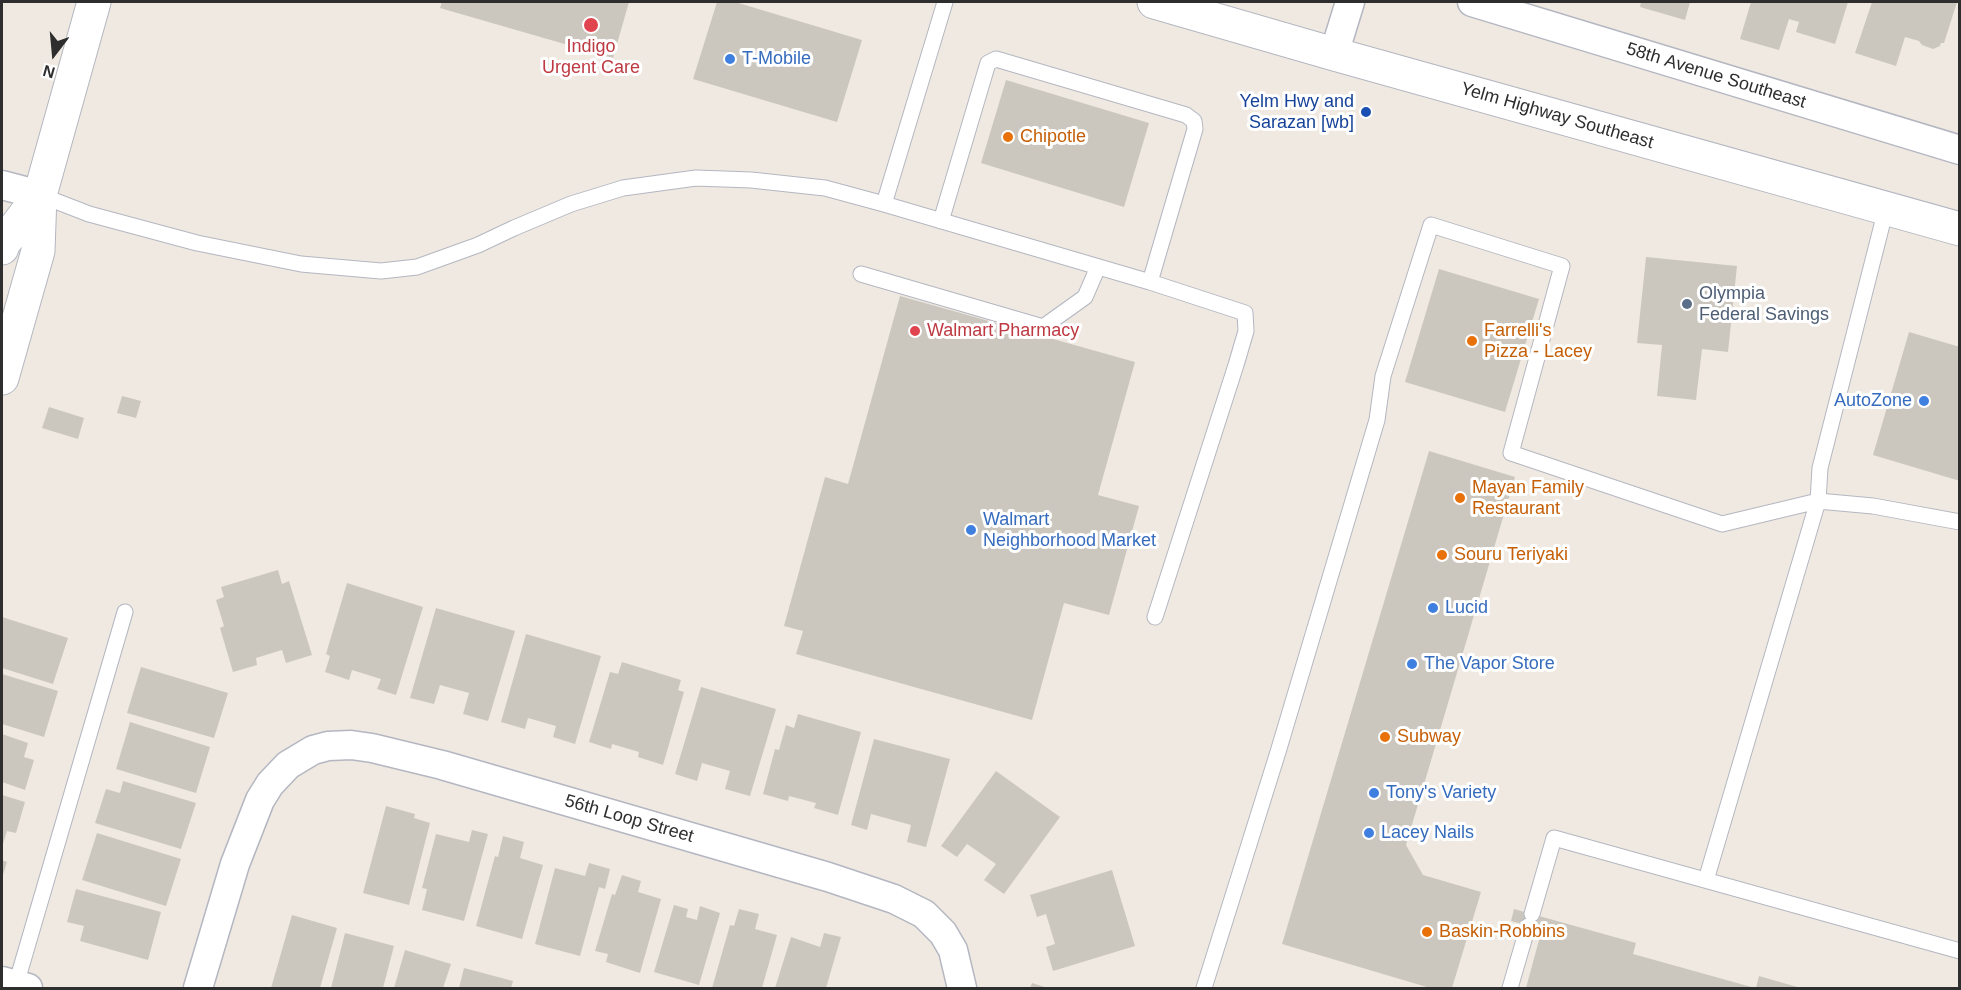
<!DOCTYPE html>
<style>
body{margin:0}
#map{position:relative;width:1961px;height:990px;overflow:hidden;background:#efe9e1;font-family:Helvetica,sans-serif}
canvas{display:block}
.frame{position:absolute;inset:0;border:3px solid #2e2e2e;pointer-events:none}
.north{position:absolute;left:24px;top:24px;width:60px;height:60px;-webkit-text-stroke:4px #fff;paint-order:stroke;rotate:196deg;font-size:16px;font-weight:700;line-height:24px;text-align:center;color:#2e2e2e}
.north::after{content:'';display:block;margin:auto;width:21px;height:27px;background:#2e2e2e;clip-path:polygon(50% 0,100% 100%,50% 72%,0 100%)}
</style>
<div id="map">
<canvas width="1961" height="990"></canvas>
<div class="frame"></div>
<div class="north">N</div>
</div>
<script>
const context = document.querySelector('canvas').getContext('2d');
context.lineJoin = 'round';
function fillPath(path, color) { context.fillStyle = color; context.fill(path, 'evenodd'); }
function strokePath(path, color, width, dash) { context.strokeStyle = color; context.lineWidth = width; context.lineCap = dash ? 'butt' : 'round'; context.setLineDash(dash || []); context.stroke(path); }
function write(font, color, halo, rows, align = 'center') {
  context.font = font + ' Helvetica,sans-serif'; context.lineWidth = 6; context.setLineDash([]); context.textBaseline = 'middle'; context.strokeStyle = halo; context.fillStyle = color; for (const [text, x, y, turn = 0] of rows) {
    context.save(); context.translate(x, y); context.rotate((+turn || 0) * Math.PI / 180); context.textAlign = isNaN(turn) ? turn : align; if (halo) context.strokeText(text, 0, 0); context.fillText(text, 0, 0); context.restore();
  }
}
const building = new Path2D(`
 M442,2H629L613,58L440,8Z
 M717,2H735L862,40L837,122L693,79Z
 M1641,2H1690L1685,20L1640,7Z
 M1751,2H1848L1835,44L1796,32L1799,22L1789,19L1779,50L1740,39Z
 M1872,2H1957L1944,43H1941L1940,46L1933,49L1922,45L1919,41L1905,37L1896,66L1855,53Z
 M1006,80L1149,123L1124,207L981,163Z
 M1646,257L1737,266L1728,352L1702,349L1696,400L1657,396L1662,345L1637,343Z
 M1439,269L1539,299L1505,412L1405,382Z
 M900,296L1135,362L1098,495L1139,506L1109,615L1064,603L1032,720L796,654L803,631L784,626L825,477L848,484Z
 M1909,332L1960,347V481L1873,455Z
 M122,396L141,401L136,418L117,413Z
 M49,407L84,418L78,439L42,428Z
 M1429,451L1515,477L1406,845L1423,875L1481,892L1452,988H1430L1282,944Z
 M278,570L282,584L289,581L312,655L286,663L282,650L256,658L257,665L233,672L220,628L224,626L216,600L224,597L221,587Z
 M347,583L423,607L396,695L377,689L381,679L352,670L349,680L325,672L330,656L326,654Z
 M436,608L515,631L488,721L463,714L469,693L440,685L434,704L410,698Z
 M2,617L68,638L53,684L2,668Z
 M526,634L601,656L575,744L553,737L556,726L528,718L525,729L501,722Z
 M622,662L681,680L678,690L684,692L663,765L638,757L639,752L612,744L611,749L589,742L610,672L618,674Z
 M141,667L228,693L214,738L127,713Z
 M2,674L58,691L44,737L2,724Z
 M701,687L776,709L750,796L725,789L730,771L702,763L697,781L675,774Z
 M798,714L861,732L838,815L814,808L816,803L789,796L788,801L763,794L775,749L779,750L786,725L794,728Z
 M130,722L210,747L196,793L116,769Z
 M2,734L28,743L24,757L34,760L25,790L2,782Z
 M874,739L950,759L926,847L907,842L911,825L871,814L867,830L851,825Z
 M996,771L1060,817L1004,894L984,880L996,864L967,844L957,857L941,846Z
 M123,781L196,803L181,849L95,823L106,789L120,793Z
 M2,795L25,802L16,833L7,831L2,847Z
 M386,806L415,814L414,818L430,823L409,905L363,893Z
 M472,830L488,834L464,921L422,910L427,889L422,888L436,834L469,842Z
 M97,833L181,859L166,906L82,880Z
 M503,836L524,842L520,858L543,865L522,939L476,926L495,856L498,857Z
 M2,860L7,862L2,878Z
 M589,863L610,869L605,889L599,887L580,956L535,944L555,868L585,876Z
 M1112,870L1135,946L1053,971L1046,947L1055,944L1046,914L1037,917L1030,895Z
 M622,875L641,881L638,892L661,899L640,973L606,962L608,954L595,951L612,894L615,895Z
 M76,889L161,912L148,960L80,941L84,926L67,922Z
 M674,905L688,909L686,917L697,920L700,906L720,913L699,985L654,972Z
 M739,909L759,914L755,929L777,935L762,988H712L730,925L734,926Z
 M1514,909L1636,943L1633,954L1755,988H1526L1542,929L1511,921Z
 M292,915L337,928L320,988H271Z
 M345,933L394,946L383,988H331Z
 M824,933L841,937L826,988H775L791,937L820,947Z
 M405,950L451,964L443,988H394Z
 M464,968L513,981L511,988H459Z
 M1759,976L1801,988H1756Z
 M1032,983L1048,988H1030Z`);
const lane = new Path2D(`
 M40,195L89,214L197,243L301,264L381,271L417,267L478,245L514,228L571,204L623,188L696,178L751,180L825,188L884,204L1150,282L1245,313L1246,331L1236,365L1155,617
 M884,204L945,2
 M941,221L988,63L996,59L1186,115L1194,121L1195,129L1150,282
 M861,274L1043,327L1085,297L1098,267
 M1706,880L1818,501L1820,468L1886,209
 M1532,914L1554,838L1960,951
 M15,988L125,612
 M1204,988L1278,752L1377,420L1383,376L1431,225L1562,266L1511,453L1722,524L1818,501L1873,506L1960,522
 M1510,988L1528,926`);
const street = new Path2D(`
 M1472,2L1960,150
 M1334,54L1350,2
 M2,185L40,195
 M2,981L28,988
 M198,988L235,864L260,800L270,784L288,765L313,750L328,746L351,745L372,748L442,765L828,877L894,899L924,914L943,933L953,950L962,988`);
const secondary = new Path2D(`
 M1154,2L1334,54L1960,229
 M2,248L3,244L40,195
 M2,378L38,251L40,195L94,2`);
const markers = [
 [591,25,8,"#e0444e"],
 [730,59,6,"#3f7fe0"],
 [1366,112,6,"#1a4fb4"],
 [1008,137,6,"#e8710a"],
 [1687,304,6,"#5c6f8a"],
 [915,331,6,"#e0444e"],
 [1472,341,6,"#e8710a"],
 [1924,401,6,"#3f7fe0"],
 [1460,498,6,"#e8710a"],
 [971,530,6,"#3f7fe0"],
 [1442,555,6,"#e8710a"],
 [1433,608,6,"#3f7fe0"],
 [1412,664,6,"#3f7fe0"],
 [1385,737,6,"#e8710a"],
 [1374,793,6,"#3f7fe0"],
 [1369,833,6,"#3f7fe0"],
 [1427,932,6,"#e8710a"]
];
const healthNames = [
 ["Indigo",591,47],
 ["Urgent Care",591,68],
 ["Walmart Pharmacy",927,331,"left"]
];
const shopNames = [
 ["T-Mobile",742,59],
 ["AutoZone",1912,401,"right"],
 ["Walmart",983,520],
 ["Neighborhood Market",983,541],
 ["Lucid",1445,608],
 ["The Vapor Store",1424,664],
 ["Tony's Variety",1386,793],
 ["Lacey Nails",1381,833]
];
const streetNames = [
 ["58th Avenue Southeast",1716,76,17],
 ["Yelm Highway Southeast",1557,116,16],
 ["56th Loop Street",629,819,16]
];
const transitNames = [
 ["Yelm Hwy and",1354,102],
 ["Sarazan [wb]",1354,123]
];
const foodNames = [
 ["Chipotle",1020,137],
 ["Farrelli's",1484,331],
 ["Pizza - Lacey",1484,352],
 ["Mayan Family",1472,488],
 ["Restaurant",1472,509],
 ["Souru Teriyaki",1454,555],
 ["Subway",1397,737],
 ["Baskin-Robbins",1439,932]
];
const serviceNames = [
 ["Olympia",1699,294],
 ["Federal Savings",1699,315]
];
fillPath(building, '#cbc7bf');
strokePath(lane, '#b4b7c1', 17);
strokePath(street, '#b4b7c1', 31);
strokePath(secondary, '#b4b7c1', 35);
strokePath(lane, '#fff', 15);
strokePath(street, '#fff', 28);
strokePath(secondary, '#fff', 33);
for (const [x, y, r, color] of markers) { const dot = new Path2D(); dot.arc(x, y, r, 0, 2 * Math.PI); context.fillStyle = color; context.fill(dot); strokePath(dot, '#fff', 2); }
write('18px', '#be3a42', '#fff', healthNames);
write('18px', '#366cbe', '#fff', shopNames, 'left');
write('18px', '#2e2e2e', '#fff', streetNames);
write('18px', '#164399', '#fff', transitNames, 'right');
write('18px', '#c56008', '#fff', foodNames, 'left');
write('18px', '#4e5e75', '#fff', serviceNames, 'left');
</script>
